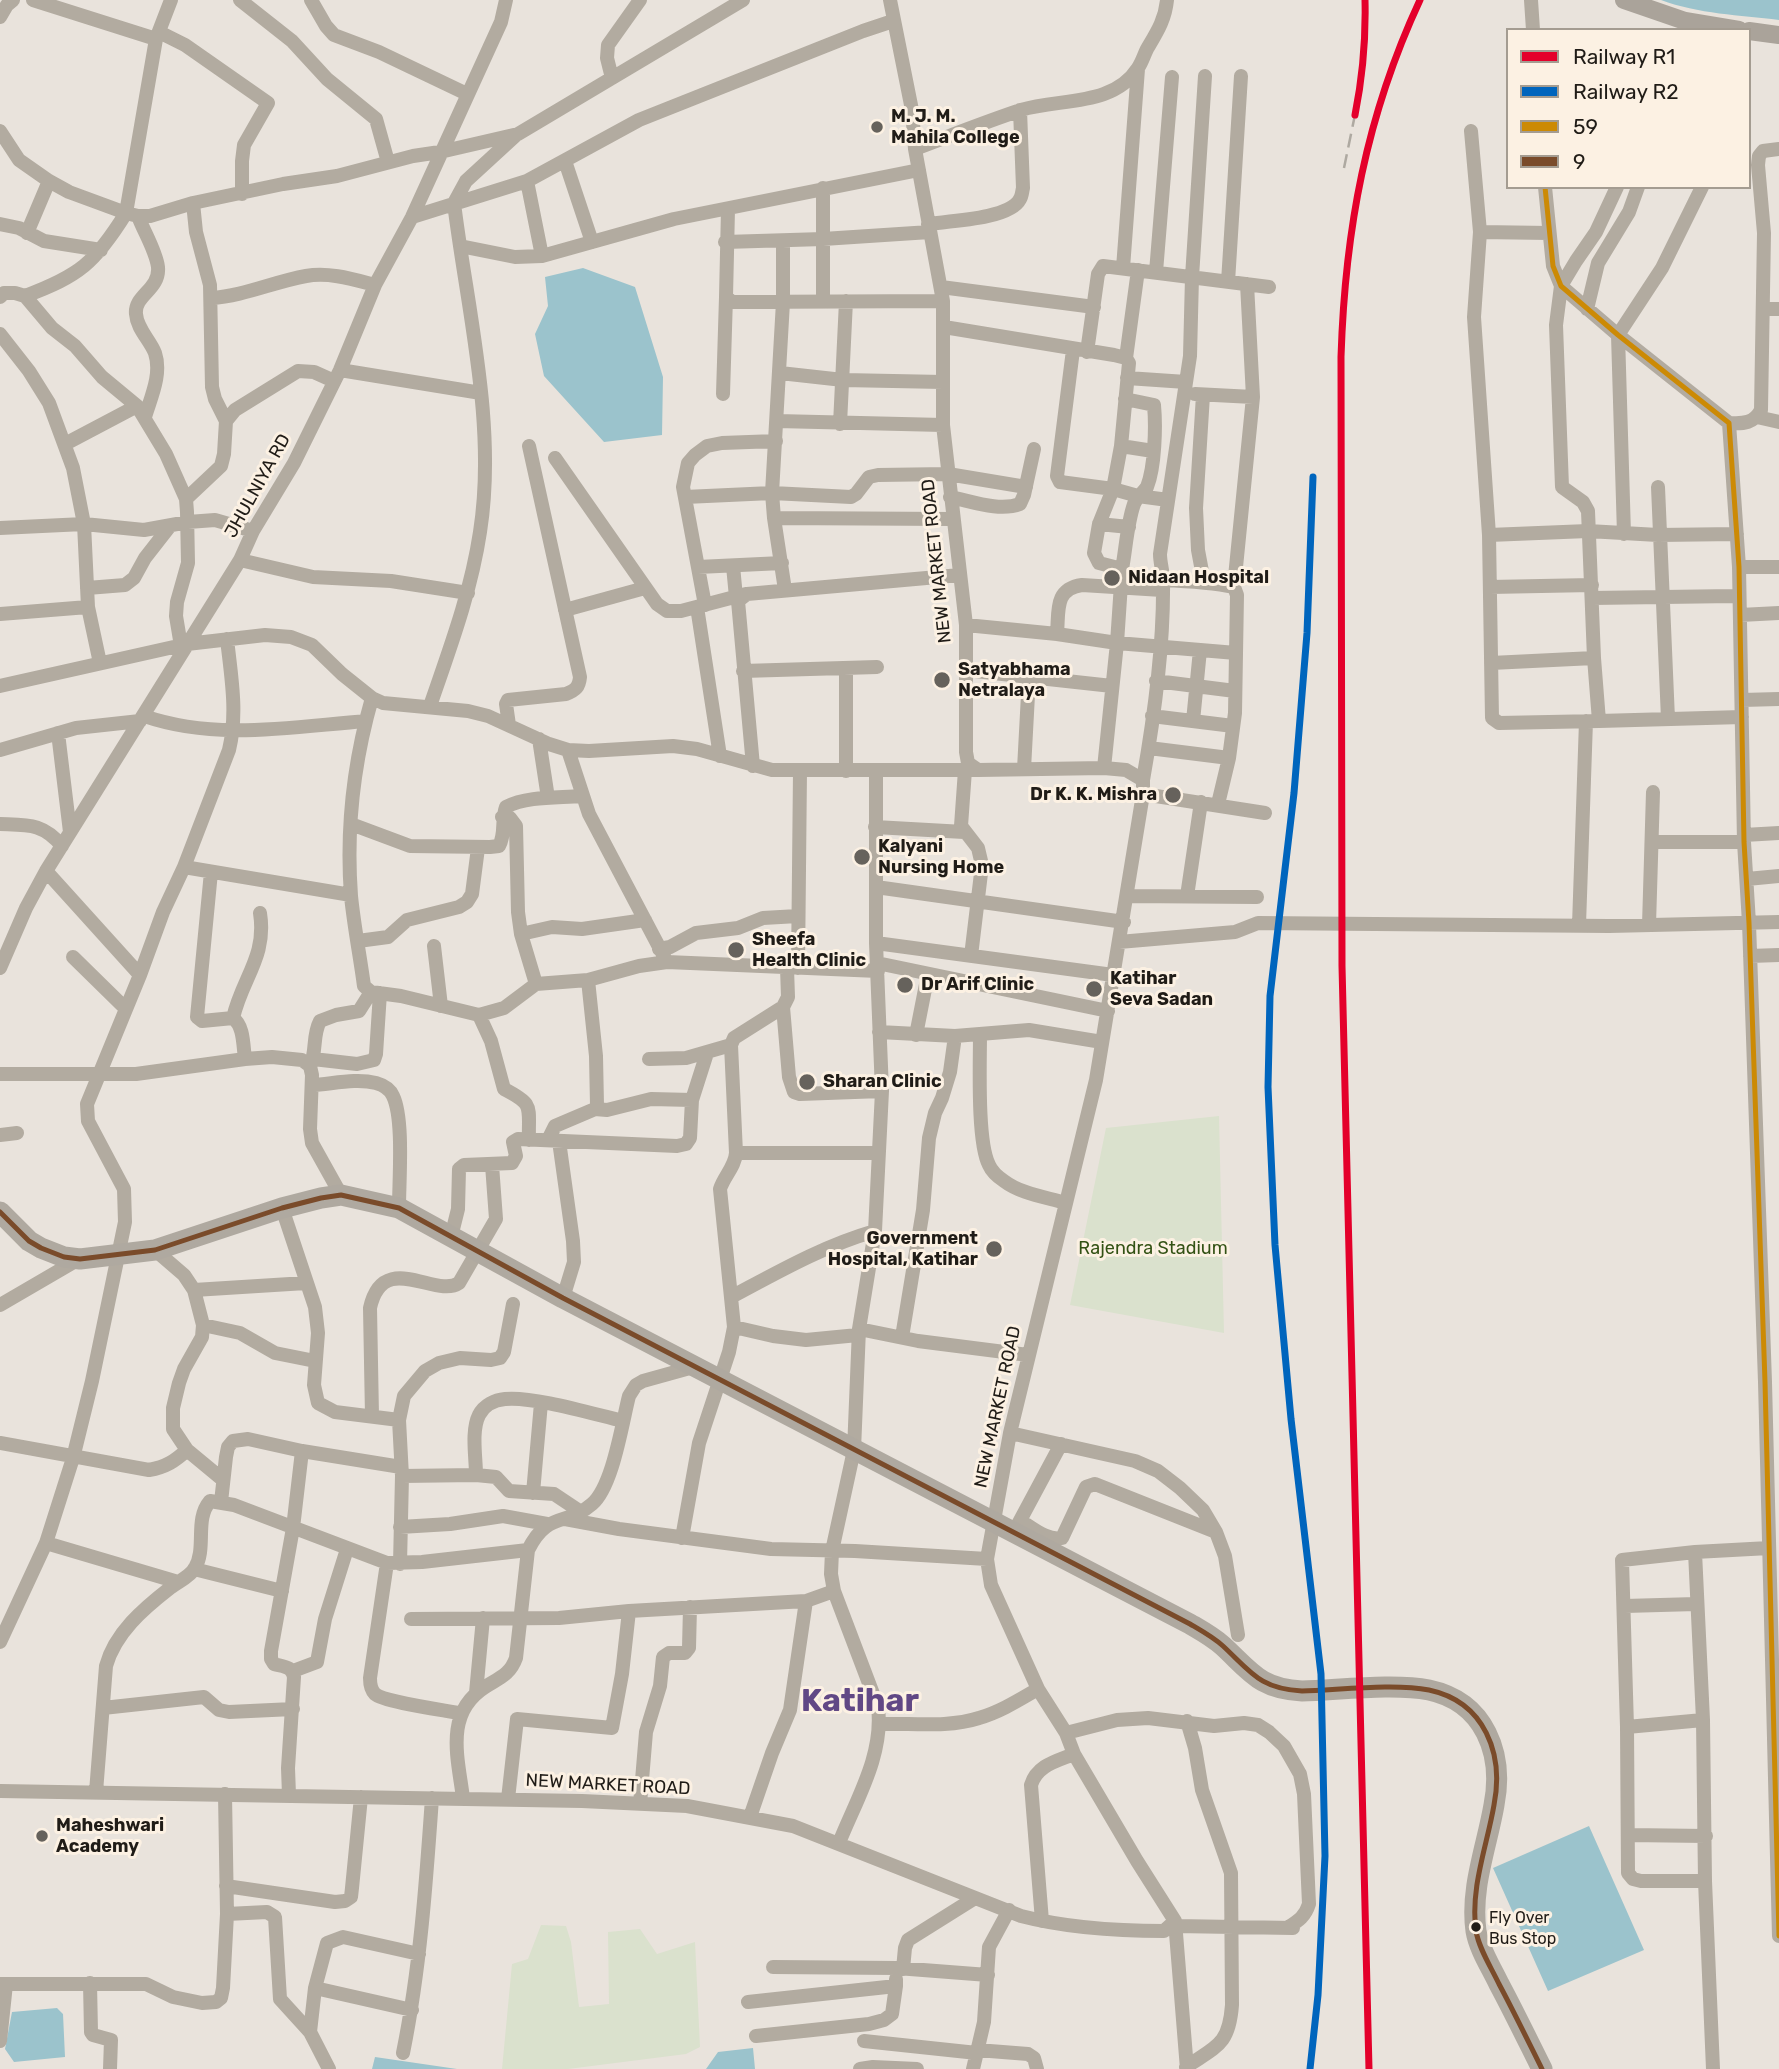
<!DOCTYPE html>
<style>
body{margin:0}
#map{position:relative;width:1779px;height:2069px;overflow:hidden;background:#e9e3dc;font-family:Rubik,sans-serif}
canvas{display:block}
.legend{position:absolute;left:1506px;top:28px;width:245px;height:161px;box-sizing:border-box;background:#fcf1e3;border:2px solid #a49c91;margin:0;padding:9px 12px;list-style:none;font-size:21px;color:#201c17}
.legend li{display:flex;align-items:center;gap:14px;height:35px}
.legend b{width:35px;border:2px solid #a49c91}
</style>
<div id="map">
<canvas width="1779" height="2069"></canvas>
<ul class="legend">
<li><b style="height:9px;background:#e4002b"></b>Railway R1</li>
<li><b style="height:9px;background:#0065bd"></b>Railway R2</li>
<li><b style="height:9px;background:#cc8a05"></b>59</li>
<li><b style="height:9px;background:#7a4b2a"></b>9</li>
</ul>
</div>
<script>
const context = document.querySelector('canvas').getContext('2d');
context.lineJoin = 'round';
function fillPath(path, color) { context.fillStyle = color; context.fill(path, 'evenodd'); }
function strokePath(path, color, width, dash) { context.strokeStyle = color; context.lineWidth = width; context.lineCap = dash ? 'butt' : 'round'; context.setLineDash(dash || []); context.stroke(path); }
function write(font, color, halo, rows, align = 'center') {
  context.font = font + ' Rubik,sans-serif'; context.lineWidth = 6; context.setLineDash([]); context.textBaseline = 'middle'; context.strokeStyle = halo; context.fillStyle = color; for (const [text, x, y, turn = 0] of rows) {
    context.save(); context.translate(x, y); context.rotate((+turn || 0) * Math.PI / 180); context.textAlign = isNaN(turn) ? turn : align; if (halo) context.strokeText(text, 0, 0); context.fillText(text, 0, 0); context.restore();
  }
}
const green = new Path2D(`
 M1219,1116L1224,1333L1070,1305L1106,1128Z
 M541,1925L566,1926L571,1942L579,2007L609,2004L608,1932L640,1929L657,1954L695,1942L700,2047L686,2054L568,2069H502L512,1964L528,1959Z`);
const water = new Path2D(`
 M1661,0H1779V20C1740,15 1698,14 1661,0Z
 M583,268L635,287L663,377L662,435L604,442L544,376L535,334L548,306L545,277Z
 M1589,1826L1644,1950L1548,1991L1493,1868Z
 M57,2008L63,2014L65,2057L14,2062L5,2049L12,2012Z
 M753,2048L755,2069H706L718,2052Z
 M375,2057L457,2069H372Z`);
const minor = new Path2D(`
 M240,0L292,41L327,79L376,119L388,162
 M311,0L326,26L334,35L379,52L467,94
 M1531,0L1533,30
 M0,17L7,5L13,0
 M159,32L185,45L268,103L244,145L242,161V194
 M156,39L171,0
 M612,78L607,58L608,45L640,0
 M0,131L19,160L49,181L69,192L126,213L138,216H150L193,203L283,184L337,176L413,156L440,152L518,134L743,0
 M1471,131L1480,232L1474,317L1489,535L1492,718L1499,723L1599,721L1594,658L1588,511L1583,502L1562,487L1556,325L1561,286L1576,261L1596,232L1617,187
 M915,149C950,136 985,122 1021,110C1060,98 1113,107 1138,68C1142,62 1144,55 1147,49C1157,32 1165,20 1167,0
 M565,161L592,242
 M527,181L542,256
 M1545,187L1553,266L1561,286L1618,335L1729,423L1739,567L1744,842L1749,923L1765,1382L1779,1936
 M193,203L196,232L210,285L212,387L215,399L226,421
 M728,209L726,297L732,302L943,301
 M138,216C144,232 156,251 158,267C160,290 134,295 136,314C137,329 150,340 155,353C162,374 151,397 145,417
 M412,217L527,181L639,120L863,31L893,21
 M0,224L19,228L44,241L101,250
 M928,224C950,221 1010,219 1020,199C1022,196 1022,192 1023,188L1020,110
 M1480,232L1549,233
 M27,233L49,181
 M783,241V302L772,493L774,518L785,590
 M725,242L823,239L930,232
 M460,246L515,257L542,256L674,219L919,170
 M1123,268L1138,69
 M1156,272L1172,77
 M1228,282L1241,76
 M941,287L1094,307
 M25,296C79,276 95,263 126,213L156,39L33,0
 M0,297L4,293H15L25,296L52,328L75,346L102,377L137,406L166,454L186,499L187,512L188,563L177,602L176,616L181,646
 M211,298C244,296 273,282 306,276C329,272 352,279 375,285
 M823,301V188
 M1587,309L1598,263L1629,212L1638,187
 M1764,309H1779
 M944,327L1114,355L1126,358L1129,363L1121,446L1113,489L1099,524L1094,553L1099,563L1122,569L1117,643L1104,768
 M0,334L29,371L49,403L73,468L84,524L88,607L100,663
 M1073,350L1057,476L1060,482L1113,489L1138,496L1168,500
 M1087,352L1098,274L1103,266L1269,287
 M1126,358L1138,270
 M340,370L481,393
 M780,373L843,380L943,382
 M1127,378L1186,382
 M723,394L726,297
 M1195,394L1253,397
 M1203,395L1196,508L1198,550L1204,582
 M1757,417L1779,422
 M777,421L943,425
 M1729,423C1744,424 1754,423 1761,410L1764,233L1758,165L1759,156L1763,151L1779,149
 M840,424L846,301
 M65,444L137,406
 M1121,446L1153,451
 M555,458L657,604L667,611H681L746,594
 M1658,487L1668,719
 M685,497L772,493L851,497L856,494L869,477L878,475L948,474L1026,487
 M950,497C971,501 999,512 1020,504L1024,495L1034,449
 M186,499L221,466L224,454L226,421L235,410L298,371L314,372L334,381
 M774,518L952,519
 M1099,524L1129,527
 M0,528L84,524L144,530L188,522L215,520L253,531
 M1624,534L1618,335L1662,268L1702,187
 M1489,535L1588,531L1658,535L1737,534
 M240,560L313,577L391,581L468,593
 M733,566L736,597
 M698,567L782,563
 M1739,567H1779
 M1122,569C1126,548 1127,524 1134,504C1137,497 1143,493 1147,487C1155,467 1156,426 1154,405L1125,399
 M1163,580C1187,581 1210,582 1234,587L1237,595L1235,713L1229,758L1218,804
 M1234,587L1253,397L1247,284
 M1490,587L1592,585
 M87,588L125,585L134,578L145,558L170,526
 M1592,598L1734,596
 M705,605L683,487L688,463L695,455L707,446L722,443L776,441
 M697,607L720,756
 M565,610L645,588
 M0,614L88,607
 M1740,615L1779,613
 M966,625L1057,634L1117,643L1236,653
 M1057,634C1059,611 1054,589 1082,585L1162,590
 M1491,663L1594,658
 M966,670L1112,686
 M743,671L877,667
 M1156,681L1235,691
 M0,686L187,644L265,635L291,637L312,645L342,674L372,698L383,703L468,711L488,716L549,744L568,750L589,751L673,746L697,749L772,770H978
 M372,698C354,761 346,829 351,896C354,926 360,956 364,986L371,992L401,996L479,1015L504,1008L536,984L588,980L639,966L667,962L878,971
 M1742,700L1779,699
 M430,706C450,648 471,592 480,532C497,425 467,309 454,203L466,181L515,136
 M144,716C217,741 290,727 366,721
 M1152,716L1233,726
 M1193,721L1200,650
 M1599,721L1742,717
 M509,725L506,704L508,700L566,694C576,690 579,687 580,677L529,446
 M58,733L70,832
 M539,739L548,798
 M1149,748L1229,758
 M0,750L76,728L140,721
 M568,750L589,814L667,962
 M753,766L738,601L747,594L960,575
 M1024,769L1029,676
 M965,770L961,826L978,848L982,865L971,956
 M846,771V668
 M1143,780C1154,718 1164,643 1163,580C1163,571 1160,563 1160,554L1190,356L1192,277L1205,76
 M1143,794L1265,813
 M502,817L510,818L516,826L518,912L521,934L536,984
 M0,824C28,825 43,823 62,846
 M351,824L410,846L490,847L499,846C506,834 501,820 506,807C527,796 558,798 581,796
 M875,827L964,832
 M1744,835L1779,833
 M1652,842H1744
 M184,867L351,895
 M46,871L140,975
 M211,872L197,1017L202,1021L233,1018C244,1026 243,1045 245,1059
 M1747,879L1779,876
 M876,887L1124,922
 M1128,896L1257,897
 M1187,896L1201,802
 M1579,925L1586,721
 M1649,925L1653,792
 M521,934L552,927L582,929L645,920
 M358,941L388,937L407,920L459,907L467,902L472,894L478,848
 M1119,942L1235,932L1258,923L1609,926L1779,922
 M876,943L1113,975
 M434,946L441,1006
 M659,949L670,947L696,933L738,928L763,918L798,916
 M1750,956L1779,955
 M73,957L125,1008
 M877,963L1108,1011
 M0,968L26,908L46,871L240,560L253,531L294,463L340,370L375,285L412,217L501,22L506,0
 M798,968L800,771
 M783,1007L789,1077L794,1092L800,1094L882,1091
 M479,1015L491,1041L504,1089C535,1105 528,1106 529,1140
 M233,1018C242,978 267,957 260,913
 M879,1032L955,1036L1029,1030L1102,1042
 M980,1034C980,1064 977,1142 989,1165C992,1172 998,1177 1004,1181C1021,1194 1046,1197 1066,1203
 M916,1035L928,974
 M313,1059L357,1064L374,1060L376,1054L380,993
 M649,1059L686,1058L731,1045
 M310,1066C317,1052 312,1036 320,1021L336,1015L359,1011L371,992
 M0,1074H136L245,1059L272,1057L302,1060L310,1066L312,1075L310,1129L312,1143L341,1195
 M312,1085C332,1084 356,1078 376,1083C383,1085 390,1089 393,1096C404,1119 399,1180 399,1208
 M595,1109L607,1110L651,1099L692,1100
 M0,1135L17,1133
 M548,1140L555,1126L595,1109L597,1105L596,1056L588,980
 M559,1141L573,1241L574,1262L563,1298
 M736,1153H878
 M282,1208L315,1307L318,1333L314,1385L318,1403L335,1412L399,1420
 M451,1237L458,1209L459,1169L464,1165L512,1163L516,1156L513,1142L518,1139L677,1146L686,1144L690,1138L692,1100L707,1053
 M155,1250L184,1275L194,1290L203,1325L202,1337L184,1369L179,1383L173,1408V1429L187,1450L222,1479
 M194,1290L306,1283
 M731,1297C778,1272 823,1246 875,1231
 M0,1305L79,1259
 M203,1325L240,1333L275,1353L315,1361
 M734,1327L773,1336L806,1340L858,1335
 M859,1329L918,1341L1028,1355
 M902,1337L923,1210L929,1138L935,1113L942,1098L950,1072L955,1036
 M372,1416L370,1308C383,1249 436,1299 459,1283L496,1219L492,1165
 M1010,1433L1135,1461L1158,1471L1180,1488L1203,1510L1216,1532L1225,1556L1238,1635
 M0,1443L149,1470C166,1467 175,1461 187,1450
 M476,1475C476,1457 471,1431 479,1415C484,1405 495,1400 505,1399C533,1396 593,1414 623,1421
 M402,1476L476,1475L496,1477L509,1491L554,1494L581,1512
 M533,1493L541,1403
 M221,1502L226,1457L228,1447L233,1441L248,1439L302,1451L401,1467
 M565,1519L619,1529L771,1549L855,1551L987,1559
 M1021,1521C1033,1528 1047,1541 1062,1538L1086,1487L1095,1484L1216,1532
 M400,1527L450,1524L503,1516L547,1524
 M1016,1528L1061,1444
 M682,1538L699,1443L729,1352L734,1327L720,1189C724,1176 735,1167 736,1153L731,1045L734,1038L783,1007L788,997L787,968
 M46,1543L178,1582
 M1695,1552L1703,1720L1705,1881L1713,2069
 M387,1563L370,1678C370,1683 371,1690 375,1694C384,1702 444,1710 459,1713
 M400,1564L402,1476L399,1420L404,1396L425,1371L439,1363L460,1358L491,1360L500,1358L504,1352L513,1304
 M194,1569L282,1591
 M1625,1606L1696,1604
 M411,1619L559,1618L629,1611L806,1601L834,1591
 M0,1642L46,1543L73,1458L92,1381L125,1222L124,1189L88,1121L87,1104L140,975L163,912L184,867L229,750C238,713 231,676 227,639
 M293,1671L317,1662L325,1619L347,1549
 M476,1693L483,1618
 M103,1708L204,1697L219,1710L229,1712L293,1709
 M880,1724C912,1723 948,1728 979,1718C1000,1712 1019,1700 1038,1689
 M1627,1727L1703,1720
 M1066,1733L1117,1720L1148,1718L1214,1726L1244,1723L1258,1725L1269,1732L1284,1746L1300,1774L1304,1794L1309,1904C1305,1917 1298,1921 1287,1928
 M0,1791L582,1801L687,1806L793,1826L1021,1916C1067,1928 1116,1931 1164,1931L1175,1921L1137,1861L1074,1754L1066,1733L1038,1689L991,1585L987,1559L1010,1433L1096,1080L1143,794V780L1126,770L1104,768L978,770L968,763L966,752V625L943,425V301L915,149L912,110L890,0
 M96,1792L106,1666C115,1633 143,1609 170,1588C177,1582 190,1577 195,1568C207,1547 194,1520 210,1501L234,1505L387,1563L422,1562L528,1550
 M289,1795L288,1768L294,1677C292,1666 284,1667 274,1664L271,1659V1651L293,1528L302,1451
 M463,1798C458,1758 444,1713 485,1687C499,1678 510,1675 516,1658L528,1550C548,1510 566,1527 592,1504C613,1486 622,1423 629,1396L636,1385L643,1381L697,1366
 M508,1799L517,1719L612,1728L622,1674L629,1611
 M640,1804L646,1732L660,1686L663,1657L669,1653H685L689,1648L690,1607
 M750,1817L772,1753L790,1710L806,1601
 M1629,1835L1706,1836
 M839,1843C856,1800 884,1755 878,1707L834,1591L831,1574L832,1551L854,1450L859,1329L875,1231L882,1091L876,943V770
 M1705,1881H1641L1633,1879L1628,1873L1627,1727L1622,1560L1695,1552L1769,1548
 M226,1886L335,1902L345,1901L351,1897L352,1888L361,1797
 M227,1914L267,1912L275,1917L280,1999L310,2032L329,2069
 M1042,1921L1031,1785C1037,1765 1057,1761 1074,1754
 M1175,1921L1187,2069
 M1176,1926L1293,1928
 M773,1967L897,1968L988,1975
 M903,1969L905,1948L908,1940L975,1898
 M90,1983L91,2032L93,2035L111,2040L110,2069
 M0,1984H146L173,1997L202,2003L216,2002L221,1998L223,1988L227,1914L225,1794
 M315,1988L412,2010
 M748,2002L896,1986V1979
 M310,2032L315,1988L327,1943L343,1937L419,1954
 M756,2036L869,2024L884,2020L892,2014L896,1986
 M0,2041L6,1984
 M864,2041L977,2053
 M977,2050L1028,2054L1034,2058L1037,2069
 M403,2053C420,1969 426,1884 432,1798
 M1186,2067C1217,2046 1229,2045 1232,2005L1231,1873L1202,1790L1195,1748L1187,1721
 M860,2069L873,2067L917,2069
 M973,2069L984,2022L989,1947L1009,1910`);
const major = new Path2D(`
 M1624,0L1685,21L1739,30
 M1749,31L1779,35`);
const highway = new Path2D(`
 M0,1212L29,1241L41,1248L64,1257L80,1259L155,1250L282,1208L321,1198L341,1195L399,1208L563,1298L1190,1624C1202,1631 1213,1637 1223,1646C1251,1672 1260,1689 1302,1691C1339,1690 1394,1683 1429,1690C1485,1702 1504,1754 1494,1805C1487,1846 1470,1888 1476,1931C1479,1949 1491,1967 1499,1984C1514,2012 1528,2041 1542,2069`);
const rail = new Path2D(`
 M1344,168L1363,76L1366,42L1365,0
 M1369,2069L1342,966L1341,357C1345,230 1366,116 1420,0`);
const bus1 = new Path2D(`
 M1545,187L1553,266L1561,286L1618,335L1729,423L1739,567L1744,842L1749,923L1765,1382L1779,1936`);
const bus2 = new Path2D(`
 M0,1212L29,1241L41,1248L64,1257L80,1259L155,1250L282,1208L321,1198L341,1195L399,1208L563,1298L1190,1624C1202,1631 1213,1637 1223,1646C1251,1672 1260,1689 1302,1691C1339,1690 1394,1683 1429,1690C1485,1702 1504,1754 1494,1805C1487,1846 1470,1888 1476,1931C1479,1949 1491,1967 1499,1984C1514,2012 1528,2041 1542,2069`);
const rail1 = new Path2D(`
 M1355,115C1363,75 1366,41 1365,0
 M1369,2069L1342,966L1341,357C1345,230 1366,116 1420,0`);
const rail2 = new Path2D(`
 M1310,2069L1318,1995L1325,1856L1321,1674L1291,1419L1275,1245L1268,1087L1270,996L1294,793L1307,633L1313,477`);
const markers = [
 [877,127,7,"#66625c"],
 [1112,578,9,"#66625c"],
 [942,680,9,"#66625c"],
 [1173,795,9,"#66625c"],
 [862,857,9,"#66625c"],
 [736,950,9,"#66625c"],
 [905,985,9,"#66625c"],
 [1094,989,9,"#66625c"],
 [807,1082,9,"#66625c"],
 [994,1249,9,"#66625c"],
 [42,1836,7,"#66625c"],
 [1476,1927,6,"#201c17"]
];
const busNames = [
 ["Fly Over",1489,1918],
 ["Bus Stop",1489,1939]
];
const poiNames = [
 ["M. J. M.",891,117],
 ["Mahila College",891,138],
 ["Nidaan Hospital",1128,578],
 ["Satyabhama",958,670],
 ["Netralaya",958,691],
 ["Dr K. K. Mishra",1157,795,"right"],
 ["Kalyani",878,847],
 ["Nursing Home",878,868],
 ["Sheefa",752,940],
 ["Health Clinic",752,961],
 ["Katihar",1110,979],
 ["Seva Sadan",1110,1000],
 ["Dr Arif Clinic",921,985],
 ["Sharan Clinic",823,1082],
 ["Government",978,1239,"right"],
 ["Hospital, Katihar",978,1260,"right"],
 ["Maheshwari",56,1826],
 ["Academy",56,1847]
];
const streetNames = [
 ["JHULNIYA RD",258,486,-61],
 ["NEW MARKET ROAD",937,561,-96],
 ["NEW MARKET ROAD",998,1407,-78],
 ["NEW MARKET ROAD",608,1785,3]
];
const parkNames = [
 ["Rajendra Stadium",1153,1249]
];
const townNames = [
 ["Katihar",860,1702]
];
fillPath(green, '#dae1cd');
fillPath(water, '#9bc3cc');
strokePath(minor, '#b2aba0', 14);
strokePath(major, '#aaa39a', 18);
strokePath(highway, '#afa9a0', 21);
strokePath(rail, '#aea9a1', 2.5, [14, 7]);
strokePath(bus1, '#cc8a05', 5);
strokePath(bus2, '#7a4b2a', 5);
strokePath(rail1, '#e4002b', 7);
strokePath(rail2, '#0065bd', 7);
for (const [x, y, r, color] of markers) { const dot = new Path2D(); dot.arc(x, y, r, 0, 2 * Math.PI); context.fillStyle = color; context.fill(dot); strokePath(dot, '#fcf1e3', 2.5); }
write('16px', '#201c17', '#fcf1e3', busNames, 'left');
write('bold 18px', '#201c17', '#fcf1e3', poiNames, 'left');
write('18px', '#201c17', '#fcf1e3', streetNames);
write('18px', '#335215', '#fcf1e3', parkNames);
write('bold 32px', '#614885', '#fcf1e3', townNames);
</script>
